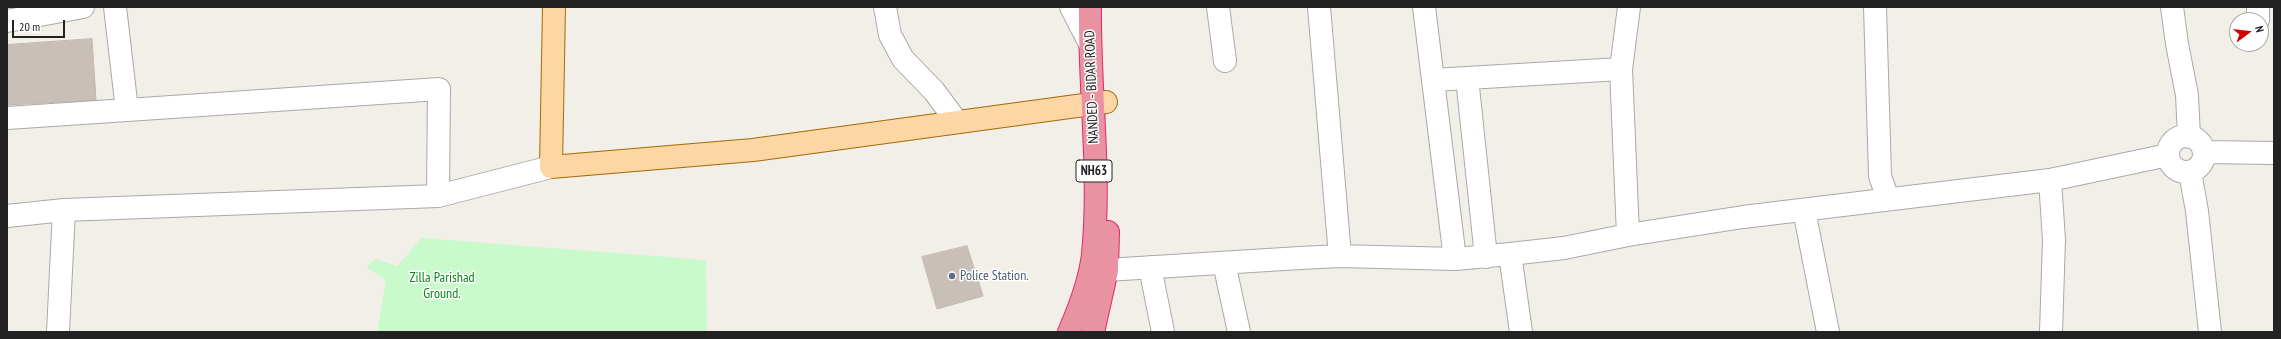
<!DOCTYPE html>
<style>
body{margin:0}
#map{position:relative;width:2281px;height:339px;overflow:hidden;background:#f2efe9;font-family:"PT Sans Narrow",sans-serif}
canvas{display:block}
.frame{position:absolute;inset:0;border:8px solid #222;pointer-events:none}
.north{position:absolute;left:2229px;top:12px;width:40px;height:40px;box-sizing:border-box;background:#fff;border:1px solid #a7a7a7;border-radius:50%;rotate:75deg;font-size:11px;font-weight:700;line-height:16px;text-align:center;color:#222}
.north::after{content:'';display:block;margin:auto;width:14px;height:18px;background:#d40000;clip-path:polygon(50% 0,100% 100%,50% 72%,0 100%)}
.scale{position:absolute;left:12px;top:20px;width:53px;height:18px;box-sizing:border-box;border:2px solid #222;border-top:0;padding-left:5px;font-size:12px;line-height:14px;white-space:nowrap;color:#222;-webkit-text-stroke:3px #fff;paint-order:stroke}
</style>
<div id="map">
<canvas width="2281" height="339"></canvas>
<div class="frame"></div>
<div class="north">N</div>
<div class="scale">20 m</div>
</div>
<script>
const context = document.querySelector('canvas').getContext('2d');
context.lineJoin = 'round';
function fillPath(path, color) { context.fillStyle = color; context.fill(path, 'evenodd'); }
function strokePath(path, color, width, dash) { context.strokeStyle = color; context.lineWidth = width; context.lineCap = dash ? 'butt' : 'round'; context.setLineDash(dash || []); context.stroke(path); }
function write(font, color, halo, rows, align = 'center') {
  context.font = font + ' "PT Sans Narrow",sans-serif'; context.lineWidth = 3; context.setLineDash([]); context.textBaseline = 'middle'; context.strokeStyle = halo; context.fillStyle = color; for (const [text, x, y, turn = 0] of rows) {
    context.save(); context.translate(x, y); context.rotate((+turn || 0) * Math.PI / 180); context.textAlign = isNaN(turn) ? turn : align; if (halo) context.strokeText(text, 0, 0); context.fillText(text, 0, 0); context.restore();
  }
}
const park = new Path2D(`
 M422,238L706,260L707,332H377L386,280L366,267L375,259L397,266Z`);
const building = new Path2D(`
 M92,39L96,100L7,105V45Z
 M967,246L983,296L937,309L922,257Z`);
const minor = new Path2D(`
 M115,7L127,110L439,89L438,196
 M885,7L890,35L903,59L934,91L957,122
 M1071,7L1090,44
 M1218,7L1225,61
 M1319,7L1340,256
 M1424,7L1455,259
 M1875,7L1880,176L1888,199
 M2172,7L2177,44L2187,95L2189,137
 M2258,20V7
 M7,21L83,7
 M1467,78L1486,257
 M1433,80L1621,69
 M7,118L127,110
 M2168 154a18 18 0 1 1 36 0a18 18 0 1 1-36 0Z
 M2204,152L2274,153
 M2190,172L2197,211L2210,332
 M2050,180L2054,240L2051,332
 M1804,210L1828,332
 M7,216L64,210L438,196L551,167
 M1628,235L1621,69L1629,7
 M1510,254L1521,332
 M1224,263L1239,332
 M1150,267L1163,332
 M1107,270L1300,258L1340,256L1455,259L1510,254L1564,248L1628,235L1743,217L2050,180L2168,155
 M58,332L64,210`);
const major = new Path2D(`
 M554,7L551,167L753,150L1106,102`);
const highway = new Path2D(`
 M1069,332C1080,307 1090,281 1093,254C1101,173 1089,88 1090,7
 M1093,332L1107,270L1108,232`);
const markers = [
 [952,276,4,"#5c6f8a"]
];
const shields = [
 [1094,171,36]
];
const shieldNames = [
 ["NH63",1094,171]
];
const streetNames = [
 ["NANDED - BIDAR ROAD",1092,87,-92]
];
const serviceNames = [
 ["Police Station.",960,276]
];
const parkNames = [
 ["Zilla Parishad",442,278],
 ["Ground.",442,294]
];
fillPath(park, '#c8facc');
fillPath(building, '#c7bfb8');
strokePath(building, '#c4b6ab', 1);
strokePath(minor, '#a9a9a9', 24);
strokePath(major, '#a06b00', 24);
strokePath(highway, '#dc2a67', 24);
strokePath(minor, '#fff', 22);
strokePath(major, '#fcd6a4', 22);
strokePath(highway, '#e892a2', 22);
for (const [x, y, r, color] of markers) { const dot = new Path2D(); dot.arc(x, y, r, 0, 2 * Math.PI); context.fillStyle = color; context.fill(dot); strokePath(dot, '#fff', 1.5); }
for (const [x, y, w] of shields) { const box = new Path2D(); box.roundRect(x - w / 2, y - 11, w, 22, 3); context.fillStyle = '#fff'; context.fill(box); strokePath(box, '#222', 1); }
write('bold 13px', '#222', null, shieldNames);
write('14px', '#222', '#fff', streetNames);
write('14px', '#4e5e75', '#fff', serviceNames, 'left');
write('14px', '#0c8416', '#fff', parkNames);
</script>
